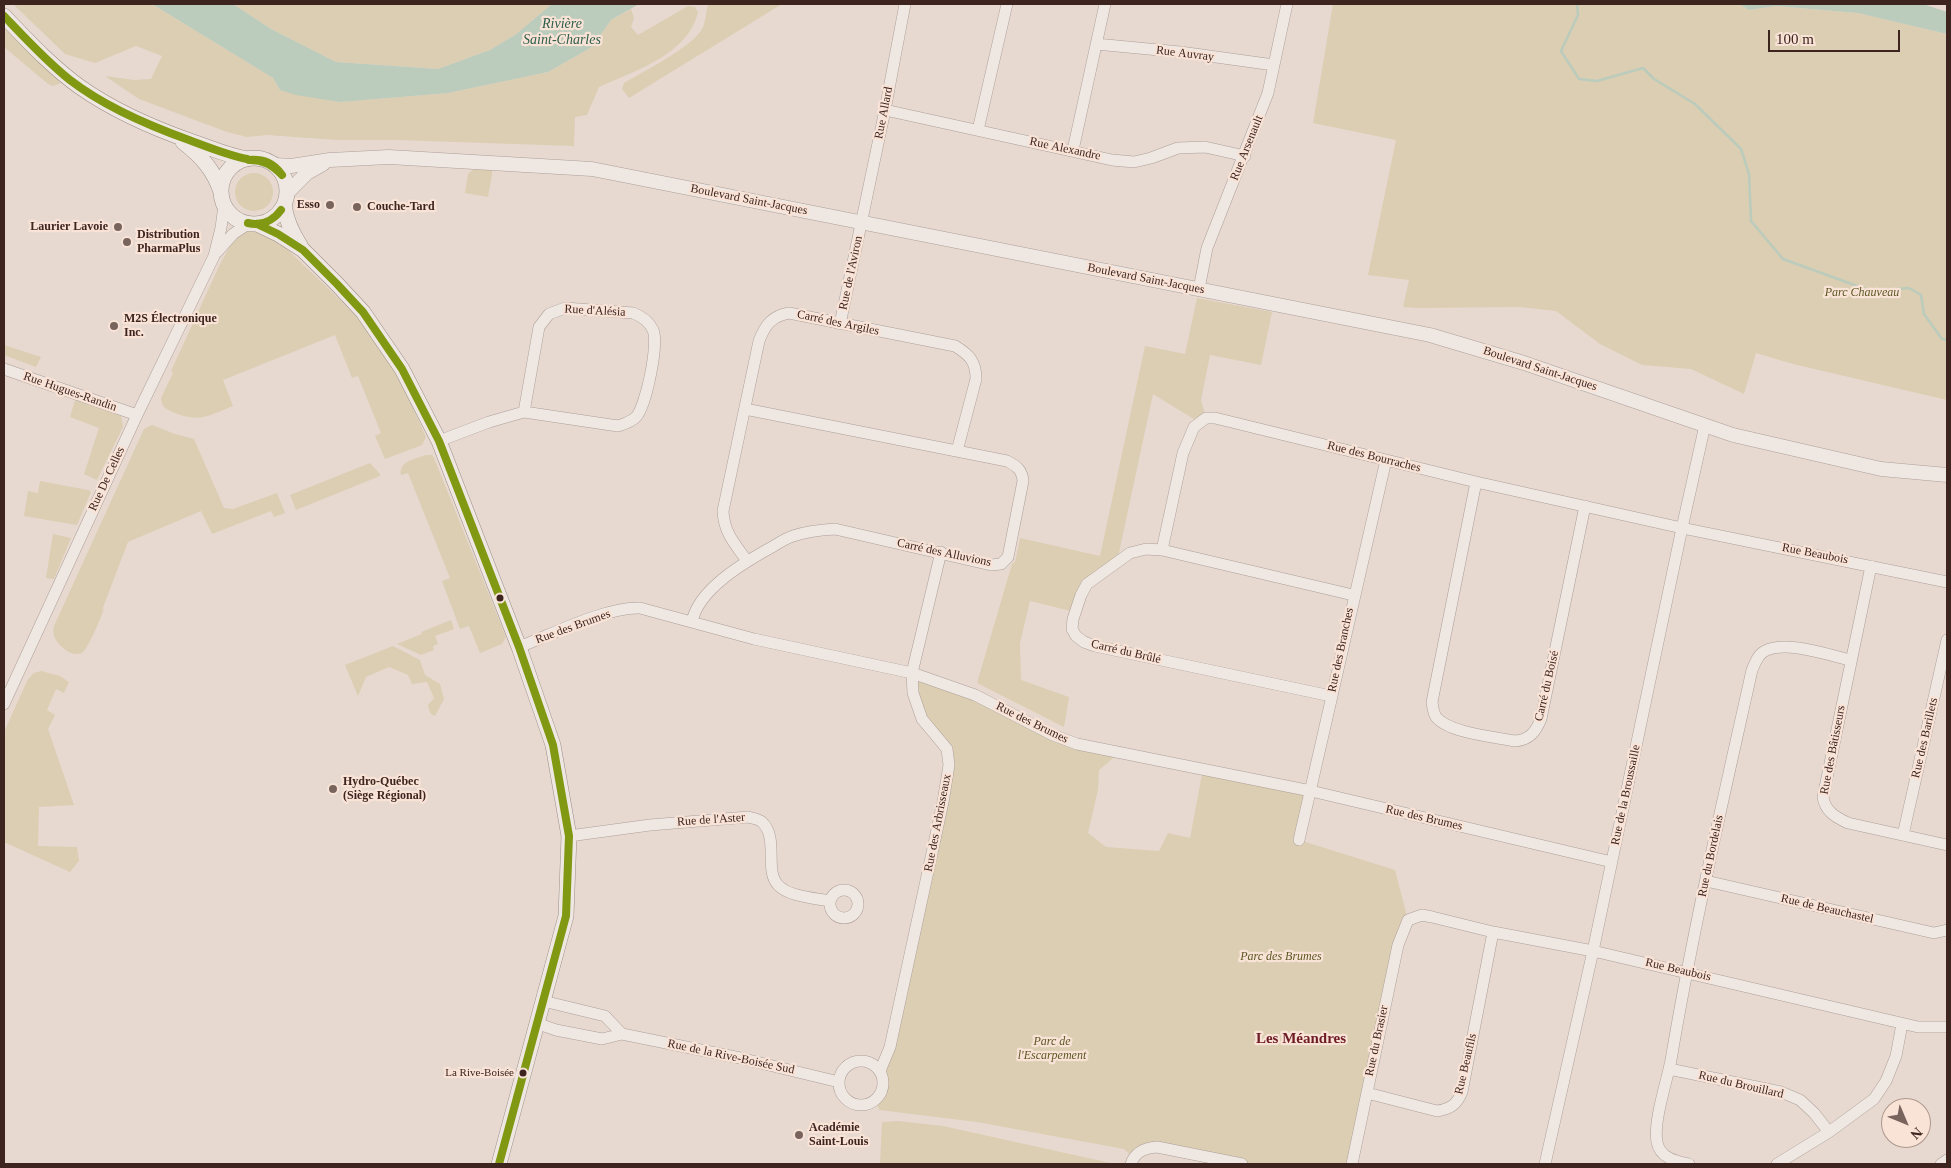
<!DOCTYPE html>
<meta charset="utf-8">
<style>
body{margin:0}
#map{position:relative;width:1951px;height:1168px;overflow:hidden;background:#e7d9d0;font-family:Georgia,serif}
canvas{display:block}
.frame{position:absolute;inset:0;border:5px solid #3e241f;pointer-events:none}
.north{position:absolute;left:1881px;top:1098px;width:50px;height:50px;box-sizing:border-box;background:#f8e3d6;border:1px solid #ae978d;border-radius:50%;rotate:135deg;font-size:14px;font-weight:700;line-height:20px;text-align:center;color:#3e241f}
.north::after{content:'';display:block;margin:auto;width:18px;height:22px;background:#79635d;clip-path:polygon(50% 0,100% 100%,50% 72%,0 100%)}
.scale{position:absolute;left:1768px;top:30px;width:132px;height:22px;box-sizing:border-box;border:2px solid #3e241f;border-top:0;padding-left:6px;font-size:15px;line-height:18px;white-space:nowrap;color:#3e241f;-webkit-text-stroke:4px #f8e3d6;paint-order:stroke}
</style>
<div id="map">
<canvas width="1951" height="1168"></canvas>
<div class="frame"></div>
<div class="north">N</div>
<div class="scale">100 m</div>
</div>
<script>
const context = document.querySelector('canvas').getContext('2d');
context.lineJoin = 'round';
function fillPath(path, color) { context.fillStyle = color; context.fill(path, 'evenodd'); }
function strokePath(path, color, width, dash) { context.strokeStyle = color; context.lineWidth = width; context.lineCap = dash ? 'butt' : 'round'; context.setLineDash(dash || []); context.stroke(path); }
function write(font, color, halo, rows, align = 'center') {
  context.font = font + ' Georgia,serif'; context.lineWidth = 4.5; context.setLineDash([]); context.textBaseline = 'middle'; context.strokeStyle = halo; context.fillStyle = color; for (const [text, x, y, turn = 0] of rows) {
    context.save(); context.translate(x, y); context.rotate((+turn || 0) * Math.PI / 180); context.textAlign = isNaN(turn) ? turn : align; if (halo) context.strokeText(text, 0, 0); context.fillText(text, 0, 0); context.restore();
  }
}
const green = new Path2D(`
 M13,4H152L273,78L280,90L340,102L448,93L548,72L592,47L611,20L631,9L634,18L631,27L638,35L688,6L695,7L698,12C688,55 634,71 599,87L587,115L575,117L574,146L396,140H337L267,135L247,137L227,132L139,99L105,76L134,80L151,79L162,56L136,46L95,63L65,54Z
 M233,4H552L515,35L490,50L438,69L336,62L271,29Z
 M708,4H782L629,98L622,89L624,83C642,72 695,46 703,27C706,20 706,11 708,4Z
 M1333,4H1739L1749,10L1776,6L1858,13L1947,34V400L1793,364L1756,353L1744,394L1691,369L1642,365L1600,344L1556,311L1520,307L1417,308L1403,307L1409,280L1368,275L1396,140L1313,123Z
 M4,28L61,83L53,86L48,84L4,47Z
 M474,169H492V175L488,197L465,193L468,174Z
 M235 192a19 19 0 1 1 38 0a19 19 0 1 1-38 0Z
 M255,230L270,237L280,245L282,244C307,269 335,293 359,320C388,354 408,396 426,437L422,445L385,459L375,436L381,433L358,376L352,378L335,335L223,380L233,406C211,415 199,423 175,413C170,411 165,409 162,404L161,398L173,373L171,371L220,264L234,239L236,240C240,234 247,230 255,230Z
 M1197,298L1272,312L1261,365L1210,355L1201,400L1206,418L1197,421L1153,394L1117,562L1098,575L1075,612L1030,601L1020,643L1021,680L1069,697L1064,727L977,683L1012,564L1015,562L1020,538L1100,556L1145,346L1185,354Z
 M4,345L41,357L36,367L4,355Z
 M75,400L121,416L123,427L97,480L84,474L99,428L70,417Z
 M152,425L175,434L194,439L224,508L233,509L277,493L285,513L274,517L271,511L212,534L201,511L128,542L102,610L104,609C101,617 89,647 83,652C76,657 67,652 62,647C55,641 52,634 54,626L144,429Z
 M426,455H432L434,458L506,637L502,644L480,653L469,626L460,629L442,581L450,578L408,473L401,475C398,461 416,459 426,455Z
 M370,463L380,474V476L296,510L290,495Z
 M40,481L88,490L91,492L77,525L24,516L28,491L38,493Z
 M53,534L71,538L54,579L46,578Z
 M451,620L454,629L435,636L438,644L433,646L434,650L421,655L397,644L422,634L421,632Z
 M393,646L420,660L425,675L440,684L444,699L435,716C430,714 429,711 428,705L434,698L427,682L412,684L408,675L389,667L366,677L358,696L345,665Z
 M41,671L60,676L69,682L64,693L56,689L47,710L55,715L48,729L74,805L39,807L38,846L77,847L79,861L70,872L4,842V732L28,679L34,673Z
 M912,673L1041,729L1119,753L1099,770L1098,790L1088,833L1106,847L1159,851L1168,833L1190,838L1203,769L1311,791L1299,840L1395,870L1408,920L1352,1164H1242L1157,1147L1133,1157L1124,1149L977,1122L879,1110L876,1100C884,1090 885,1082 880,1071L914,938L947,749L922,719Z
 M898,1121L943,1126L1115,1164H880L882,1122Z`);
const water = new Path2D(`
 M152,4H233L271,29L336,62L438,69L490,50L515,35L552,4H639L611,20L592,47L548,72L448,93L340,102L296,95L280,90L273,78Z
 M1739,4H1923L1947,12V34L1858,13L1776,6L1749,10Z`);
const stream = new Path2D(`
 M1577,4L1578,15L1561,51L1579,79L1597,81L1643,68L1654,79L1695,104L1741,149L1749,174L1751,221L1783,259L1871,291L1909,288L1921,295L1924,314L1942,339L1947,340`);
const minor = new Path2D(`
 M1096,44L1180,52L1274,65
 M885,110L1112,160L1134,162L1151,158L1178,148L1205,147L1245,156
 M978,130L1007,4
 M1073,150L1105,4
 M217,252L233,234L248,224
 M1199,289L1207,248L1268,93L1287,4
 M840,324L885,110L905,4
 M4,369L137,415
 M439,441L489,422L524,412L618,426C624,424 631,422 636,417C646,406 659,344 653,330C649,321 641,316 633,313L565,308L549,314L539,327L524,412
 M1476,482L1432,702C1433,708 1433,712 1436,717C1449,733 1495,737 1515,741C1530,740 1536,731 1541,719L1585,506
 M1162,550L1183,453L1194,427L1206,418H1215L1476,482L1682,528L1947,582
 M747,561C735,544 724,533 723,511L759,341C765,325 772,316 789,313L955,346C970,355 976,362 976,379L957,451
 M1871,566L1823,797C1825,811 1835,817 1848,823L1947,845
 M692,622C698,589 745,562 772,547C779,543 786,538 793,536C807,531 820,530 835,529L991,565L1001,564L1008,557L1023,481C1022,470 1017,466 1007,461L745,409
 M519,647C553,634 605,607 640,608L754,639L912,673L975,695L1053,735L1077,744L1311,791L1612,862
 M1331,696L1095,646L1084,642L1076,636L1072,629L1073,619L1081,595L1087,584L1130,553L1146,549L1162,550L1353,595
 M4,704L137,415L214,256L221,228L224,205
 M1903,835L1947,640
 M569,836L650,825L748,817C752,818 759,819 762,822C779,838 764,870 778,885C789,897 815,898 830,901
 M1299,840L1386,460
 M1706,881L1934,933L1947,930
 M830 904a14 14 0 1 1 28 0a14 14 0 1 1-28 0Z
 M543,1001L605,1016L622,1034
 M536,1023L556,1030L602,1039L622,1034L740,1058L839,1082
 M839 1083a22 22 0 1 1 44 0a22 22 0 1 1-44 0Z
 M1669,1069L1781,1092L1800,1100L1814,1113L1829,1132
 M880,1071L890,1047L943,802L949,765L947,749L922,719L913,693L912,673L941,552
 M1367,1093L1437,1111C1451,1109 1457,1104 1462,1092L1493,932
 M1131,1164C1135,1152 1144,1148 1157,1147L1242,1164
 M1352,1164L1398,945L1408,920L1422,915L1432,917L1493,932L1593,951L1918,1027H1947
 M1545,1164L1593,951L1682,528L1705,425
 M1689,1164C1675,1161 1660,1158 1657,1142C1653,1122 1667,1081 1671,1060C1693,929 1723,800 1752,670C1755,663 1758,654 1765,651C1786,640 1828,655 1850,660
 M1777,1164L1829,1132L1874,1099L1886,1081L1896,1056L1902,1024
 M1941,1164L1947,1160`);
const tertiary = new Path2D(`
 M275,165L291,166L330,160L389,157L592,169L1430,335L1524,363L1733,435L1881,469L1947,475
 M287,193L307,173L323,164`);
const secondary = new Path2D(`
 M4,16C28,41 52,67 80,87C114,111 153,128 193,142C211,148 228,156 247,159
 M183,142C201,156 214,170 221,192
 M221 191a33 33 0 1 1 66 0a33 33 0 1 1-66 0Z
 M284,205C286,221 292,233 301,247
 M257,224L278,234L303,250L337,284L363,312L402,369L439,441L519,647L553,745L569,836L566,916L499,1164`);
const bus1 = new Path2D(`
 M4,16C25,38 46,61 70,80C105,107 147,125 189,140C208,147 227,155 247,159
 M249,160C264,159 274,163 282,175
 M249,160C264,160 272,165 282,175
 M248,223C261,226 273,221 281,210
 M257,224L278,234L303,250L337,284L363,312L402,369L439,441L519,647L553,745L569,836L566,916L499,1164`);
const markers = [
 [330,205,5,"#79635d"],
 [357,207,5,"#79635d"],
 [118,227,5,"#79635d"],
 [127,242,5,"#79635d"],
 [114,326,5,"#79635d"],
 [500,598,4.5,"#3e241f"],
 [333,789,5,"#79635d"],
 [523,1073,4.5,"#3e241f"],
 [799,1135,5,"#79635d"]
];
const busNames = [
 ["La Rive-Boisée",514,1073]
];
const streetNames = [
 ["Rue Auvray",1185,54,7],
 ["Rue Allard",884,113,-79],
 ["Rue Arsenault",1247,148,-68],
 ["Rue Alexandre",1065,149,12],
 ["Boulevard Saint-Jacques",749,200,11],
 ["Rue de l'Aviron",851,273,-78],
 ["Boulevard Saint-Jacques",1146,279,11],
 ["Rue d'Alésia",595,311,3],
 ["Carré des Argiles",838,323,12],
 ["Boulevard Saint-Jacques",1540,369,18],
 ["Rue Hugues-Randin",70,392,19],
 ["Rue des Bourraches",1374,457,14],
 ["Rue De Celles",107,479,-65],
 ["Carré des Alluvions",944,553,12],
 ["Rue Beaubois",1815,554,11],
 ["Rue des Brumes",573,627,-20],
 ["Rue des Branches",1341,650,-78],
 ["Carré du Brûlé",1126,652,13],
 ["Carré du Boisé",1547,686,-77],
 ["Rue des Brumes",1032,723,26],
 ["Rue des Barillets",1925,738,-77],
 ["Rue des Bâtisseurs",1833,750,-79],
 ["Rue de la Broussaille",1626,795,-78],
 ["Rue des Brumes",1424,818,13],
 ["Rue de l'Aster",711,820,-4],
 ["Rue des Arbrisseaux",938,823,-79],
 ["Rue du Bordelais",1711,856,-78],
 ["Rue de Beauchastel",1827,909,13],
 ["Rue Beaubois",1678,970,13],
 ["Rue du Brasier",1377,1041,-78],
 ["Rue de la Rive-Boisée Sud",731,1057,12],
 ["Rue Beaufils",1466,1064,-77],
 ["Rue du Brouillard",1741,1085,13]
];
const poiNames = [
 ["Esso",320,205,"right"],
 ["Couche-Tard",367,207],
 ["Laurier Lavoie",108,227,"right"],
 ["Distribution",137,235],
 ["PharmaPlus",137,249],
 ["M2S Électronique",124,319],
 ["Inc.",124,333],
 ["Hydro-Québec",343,782],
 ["(Siège Régional)",343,796],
 ["Académie",809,1128],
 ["Saint-Louis",809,1142]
];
const parkNames = [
 ["Parc Chauveau",1862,293],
 ["Parc des Brumes",1281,957],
 ["Parc de",1052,1042],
 ["l'Escarpement",1052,1056]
];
const waterNames = [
 ["Rivière",562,24],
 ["Saint-Charles",562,40]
];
const quarterNames = [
 ["Les Méandres",1301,1039]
];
fillPath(green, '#dbceb2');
fillPath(water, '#bbcbbc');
strokePath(stream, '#bbcbbc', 2.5);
strokePath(minor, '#ad9f98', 12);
strokePath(tertiary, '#ad9f98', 15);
strokePath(secondary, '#9c8e88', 16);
strokePath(minor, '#efe7e2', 11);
strokePath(tertiary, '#efe7e2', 14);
strokePath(secondary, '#efe7e2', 15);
strokePath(bus1, '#819812', 8);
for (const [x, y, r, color] of markers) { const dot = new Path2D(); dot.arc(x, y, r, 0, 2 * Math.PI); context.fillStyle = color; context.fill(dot); strokePath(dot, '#f8e3d6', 2); }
write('11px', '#3e241f', '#f8e3d6', busNames, 'right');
write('12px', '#3e241f', '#f8e3d6', streetNames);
write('bold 12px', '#3e241f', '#f8e3d6', poiNames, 'left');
write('italic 12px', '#5c5724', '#f8e3d6', parkNames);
write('italic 14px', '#2d5e4b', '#f8e3d6', waterNames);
write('bold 15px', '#6e1b25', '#f8e3d6', quarterNames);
</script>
